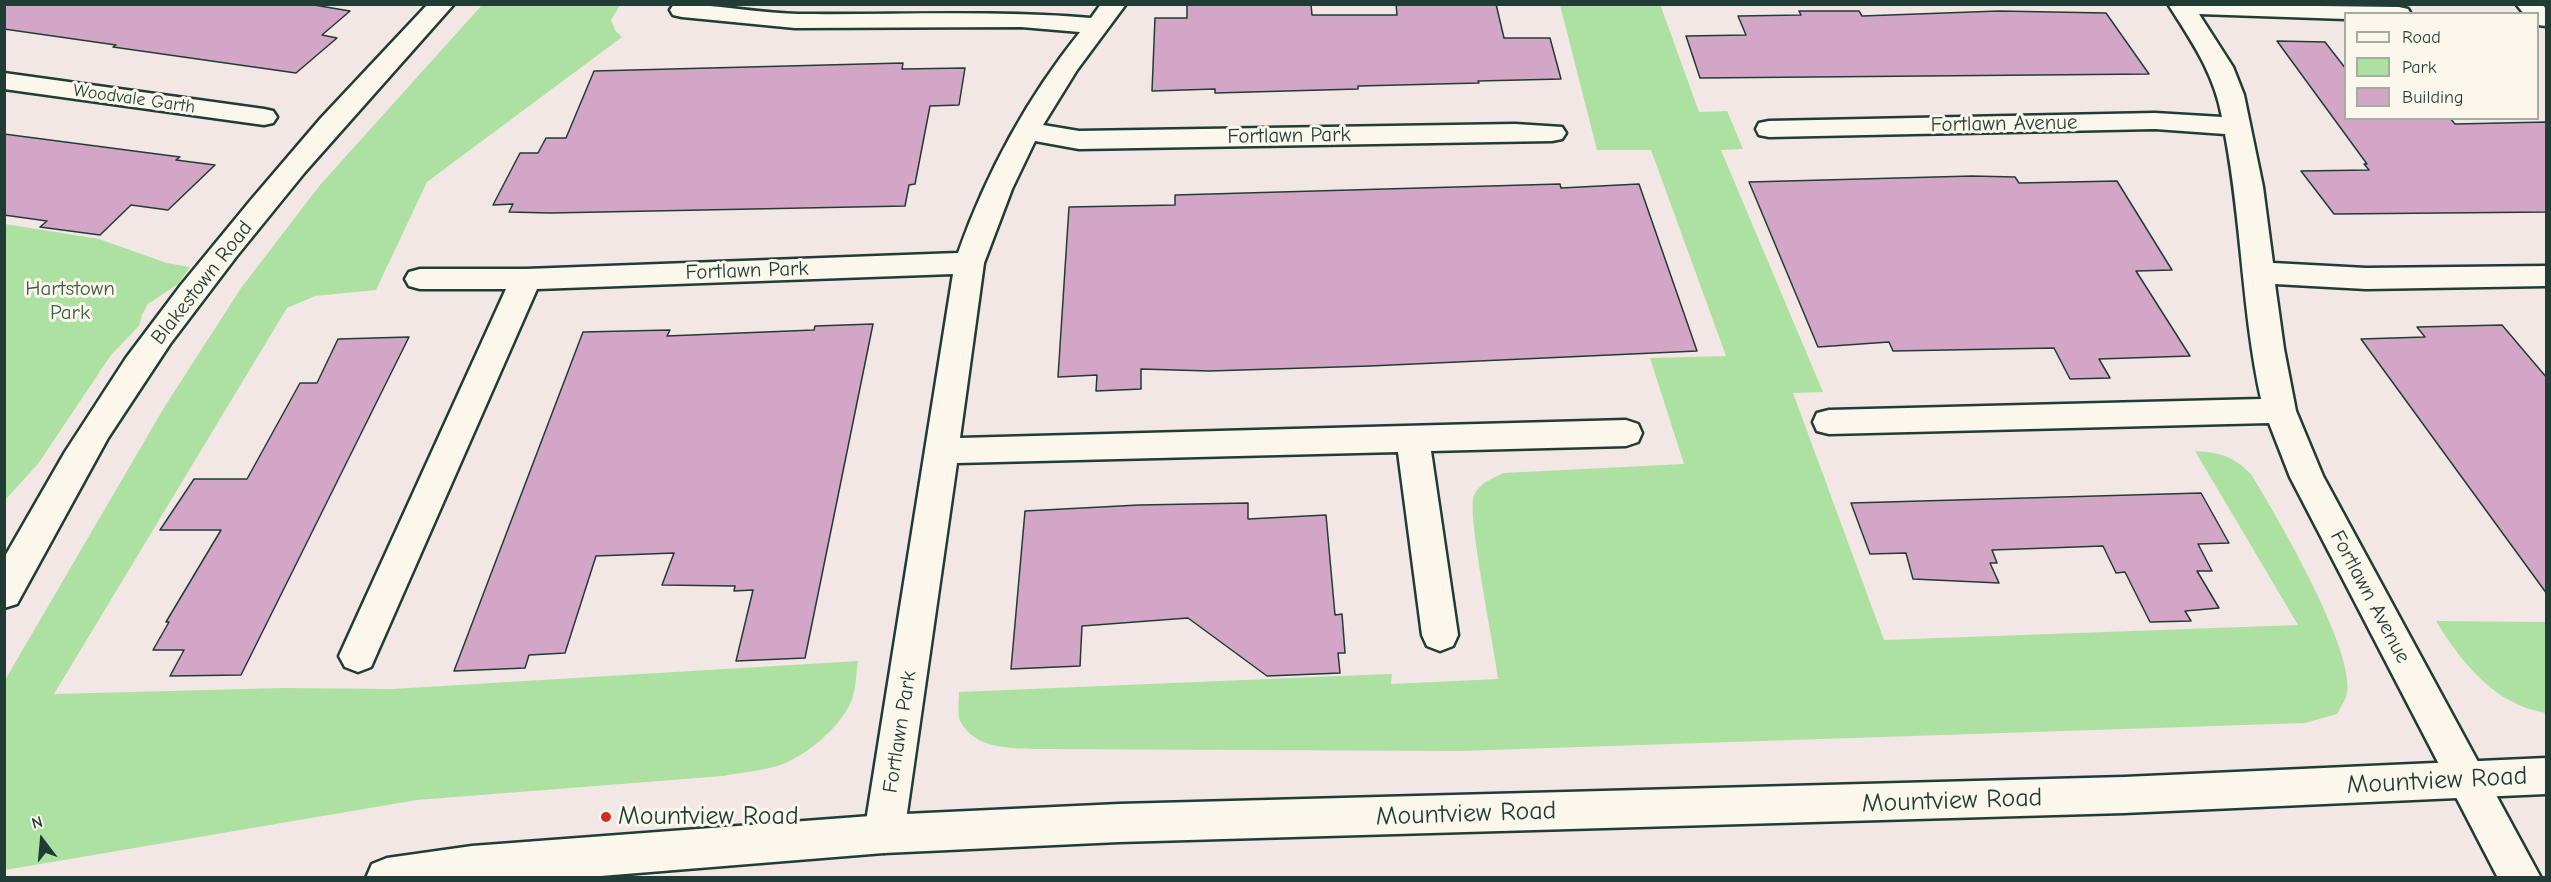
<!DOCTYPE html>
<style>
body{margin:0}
#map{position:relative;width:2551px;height:882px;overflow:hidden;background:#f3e7e5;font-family:"Comic Neue",sans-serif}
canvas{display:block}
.frame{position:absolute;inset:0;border:6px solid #1f3d34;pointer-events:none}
.legend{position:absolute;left:2344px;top:12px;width:195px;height:108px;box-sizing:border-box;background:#fbf7ec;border:2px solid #a3ada2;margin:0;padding:8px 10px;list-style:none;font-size:18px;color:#1f3d34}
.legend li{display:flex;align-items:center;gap:12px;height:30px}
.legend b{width:30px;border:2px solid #a3ada2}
.north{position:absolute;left:12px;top:810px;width:60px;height:60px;-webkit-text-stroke:4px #fbf7ec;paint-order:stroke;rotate:344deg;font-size:16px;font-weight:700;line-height:24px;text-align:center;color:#1f3d34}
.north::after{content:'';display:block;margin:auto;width:21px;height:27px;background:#1f3d34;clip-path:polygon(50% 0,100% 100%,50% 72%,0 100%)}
</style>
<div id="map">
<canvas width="2551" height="882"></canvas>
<div class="frame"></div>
<ul class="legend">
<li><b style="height:8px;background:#fbf7ec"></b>Road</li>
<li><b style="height:16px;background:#ade1a2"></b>Park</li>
<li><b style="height:16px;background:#d3a5c7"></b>Building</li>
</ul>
<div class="north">N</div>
</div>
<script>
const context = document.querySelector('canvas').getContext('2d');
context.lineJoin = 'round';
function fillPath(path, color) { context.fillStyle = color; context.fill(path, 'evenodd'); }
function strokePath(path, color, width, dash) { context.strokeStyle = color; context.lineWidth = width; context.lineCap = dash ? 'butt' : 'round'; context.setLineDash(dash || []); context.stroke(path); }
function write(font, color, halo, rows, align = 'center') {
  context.font = font + ' "Comic Neue",sans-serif'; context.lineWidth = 6; context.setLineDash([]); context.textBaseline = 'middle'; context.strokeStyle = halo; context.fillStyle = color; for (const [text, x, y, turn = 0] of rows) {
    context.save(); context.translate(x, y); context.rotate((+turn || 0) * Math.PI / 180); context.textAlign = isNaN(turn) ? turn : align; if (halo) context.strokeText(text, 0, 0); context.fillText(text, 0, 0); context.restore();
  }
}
const green = new Path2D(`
 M1660,4L1699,112L1727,111L1743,149L1721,150L1823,392L1793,393L1884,640L2298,625L2195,451C2221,453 2232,455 2251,474C2276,515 2355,649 2347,693C2346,700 2340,707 2337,714L2305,723L1460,751L1036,749C1009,748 975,749 960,721C957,714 959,700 959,692L1387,674H1392L1391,684L1498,679C1495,650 1466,512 1474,495C1480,483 1492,479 1503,473L1684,464L1650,358L1726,356L1651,150H1597L1560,5Z
 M482,5H620L611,20L615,30L622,37L427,182L376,290L315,296L287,308L54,694L283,688L392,689L858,661C856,674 856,691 851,702C839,728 808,754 783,764C765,771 742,772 723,776L417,800L5,870V680L165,406L241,288L320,185Z
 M5,224L99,239L167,263L190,267L178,284L148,304L142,315L139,326L111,355L38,464L5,500Z
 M2436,621L2546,622V713C2495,705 2461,662 2436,621Z`);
const building = new Path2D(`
 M4,4H308L350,11L322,35L337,38L296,73L113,47L116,45L4,29Z
 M1187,4H1311L1312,15H1397L1396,4H1496L1504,38H1550L1561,79L1478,81L1479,83L1358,86V89L1215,93V89L1152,91L1155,18H1187Z
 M1799,11H1859L1862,16L1999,11L2106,13L2149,74L1700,78L1686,36L1746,35L1738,16L1801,15Z
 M2277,41L2325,42L2346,69V118H2450L2455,124L2547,122V212L2334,214L2301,171L2369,170L2364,164H2367Z
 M903,63L902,69L965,68L959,105L930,106L915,184L909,185L905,206L550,213L509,212L513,204L493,205L520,153H538L546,138H566L594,71Z
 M4,134L180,157L176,160L215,165L168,210L131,205L100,235L40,227L47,221L4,215Z
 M1972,176L2015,177L2019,183L2117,181L2172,270L2136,271L2190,356L2099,359L2110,378L2070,379L2054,348L1893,351L1889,342L1818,347L1749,182Z
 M1560,184L1561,188L1639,184L1697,351L1370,366L1209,371L1141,369V389L1096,391L1097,375L1058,377L1069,207L1175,205V195Z
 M873,324L805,658L736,661L753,590L734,591L735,586L662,585L674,553L596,556L565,653L529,655L525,668L454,671L583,332L670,330L667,336L814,330L815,326Z
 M2502,325L2547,378V594L2361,339L2425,337L2417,327Z
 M409,337L241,675L170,676L184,650H153L169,622H166L221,530H160L194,479H247L300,383H317L338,339Z
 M2201,493L2229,543L2198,544L2212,571H2197L2219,608L2185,611L2191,621L2150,622L2125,572L2116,573L2103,546L1992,550L1997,563H1990L1999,583L1913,579L1906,553L1870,554L1851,503Z
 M1248,503V519L1326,515L1335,615L1342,614L1345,653H1338L1340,673L1267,676L1188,618L1082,626L1080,666L1011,669L1025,511L1139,505Z`);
const street = new Path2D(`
 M674,4C716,4 756,13 798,14C896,15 993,10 1091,18L1101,4H1126L1077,70L1043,125L1079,131L1515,124L1562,127L1566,133L1562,139L1552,141L1079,149L1035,141L1012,189L984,263L960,438L1626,420L1638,424L1642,433L1638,442L1626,446L1431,451L1458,635L1453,646L1440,651L1427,646L1422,635L1398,452L957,463L904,834L898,848L884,853L870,848L864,834L953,274L537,289L371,667L358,672L345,667L339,656L506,289H420L409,286L405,279L409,272L420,269H526L958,253C986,174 1027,98 1080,32L1021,27L795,28L682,17L673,15L670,10Z
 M2168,4L2399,7L2408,9L2411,14H2346V19L2199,14L2233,67L2244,95L2263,187L2273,263L2366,268L2546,266V286L2366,289L2275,284L2284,349L2296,411L2323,476L2541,878H2498L2290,477L2269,423L1829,434L1817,431L1813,422L1817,413L1829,410L2261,399C2242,312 2242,223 2225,134L2155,129L1769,137L1759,135L1756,129L1759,123L1769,121L2155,113L2222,117C2214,73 2192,42 2168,4Z
 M2516,4H2542L2546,9V26L2538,25V14H2524Z
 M4,73L264,109L273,111L277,117L273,123L264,125L4,89Z`);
const secondary = new Path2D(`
 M428,4H454L305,172L236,257L170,344L108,438L17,604L4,608V558L65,452L126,358L181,285L250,201L321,118Z
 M2546,758V794L2124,813L1119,842L884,853L576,878H366L372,864L387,858L472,846L884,815L1119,804L2124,777Z`);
const markers = [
 [606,817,6,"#c8321e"]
];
const farStreetnames = [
 ["Woodvale Garth",134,99,8]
];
const streetNames = [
 ["Fortlawn Avenue",2004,124,-1],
 ["Fortlawn Park",1289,136,-1],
 ["Fortlawn Park",747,271,-2],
 ["Blakestown Road",202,283,-52],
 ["Fortlawn Avenue",2370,597,62],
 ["Fortlawn Park",900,732,-81]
];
const parkNames = [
 ["Hartstown",70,289],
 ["Park",70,313]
];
const nearStreetnames = [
 ["Mountview Road",2437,781,-3],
 ["Mountview Road",1952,801,-2],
 ["Mountview Road",1466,814,-2]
];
const nearPoinames = [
 ["Mountview Road",618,817]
];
fillPath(green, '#ade1a2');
fillPath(building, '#d3a5c7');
strokePath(building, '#1f3d34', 1.5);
strokePath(street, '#1f3d34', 5);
strokePath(secondary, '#1f3d34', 5);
fillPath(street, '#fbf7ec');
fillPath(secondary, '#fbf7ec');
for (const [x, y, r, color] of markers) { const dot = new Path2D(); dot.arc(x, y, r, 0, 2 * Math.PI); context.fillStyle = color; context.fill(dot); strokePath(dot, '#fbf7ec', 2); }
write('18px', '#1f3d34', '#fbf7ec', farStreetnames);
write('21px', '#1f3d34', '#fbf7ec', streetNames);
write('21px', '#3b5e4a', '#fbf7ec', parkNames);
write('26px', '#1f3d34', '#fbf7ec', nearStreetnames);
write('26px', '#1f3d34', '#fbf7ec', nearPoinames, 'left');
</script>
